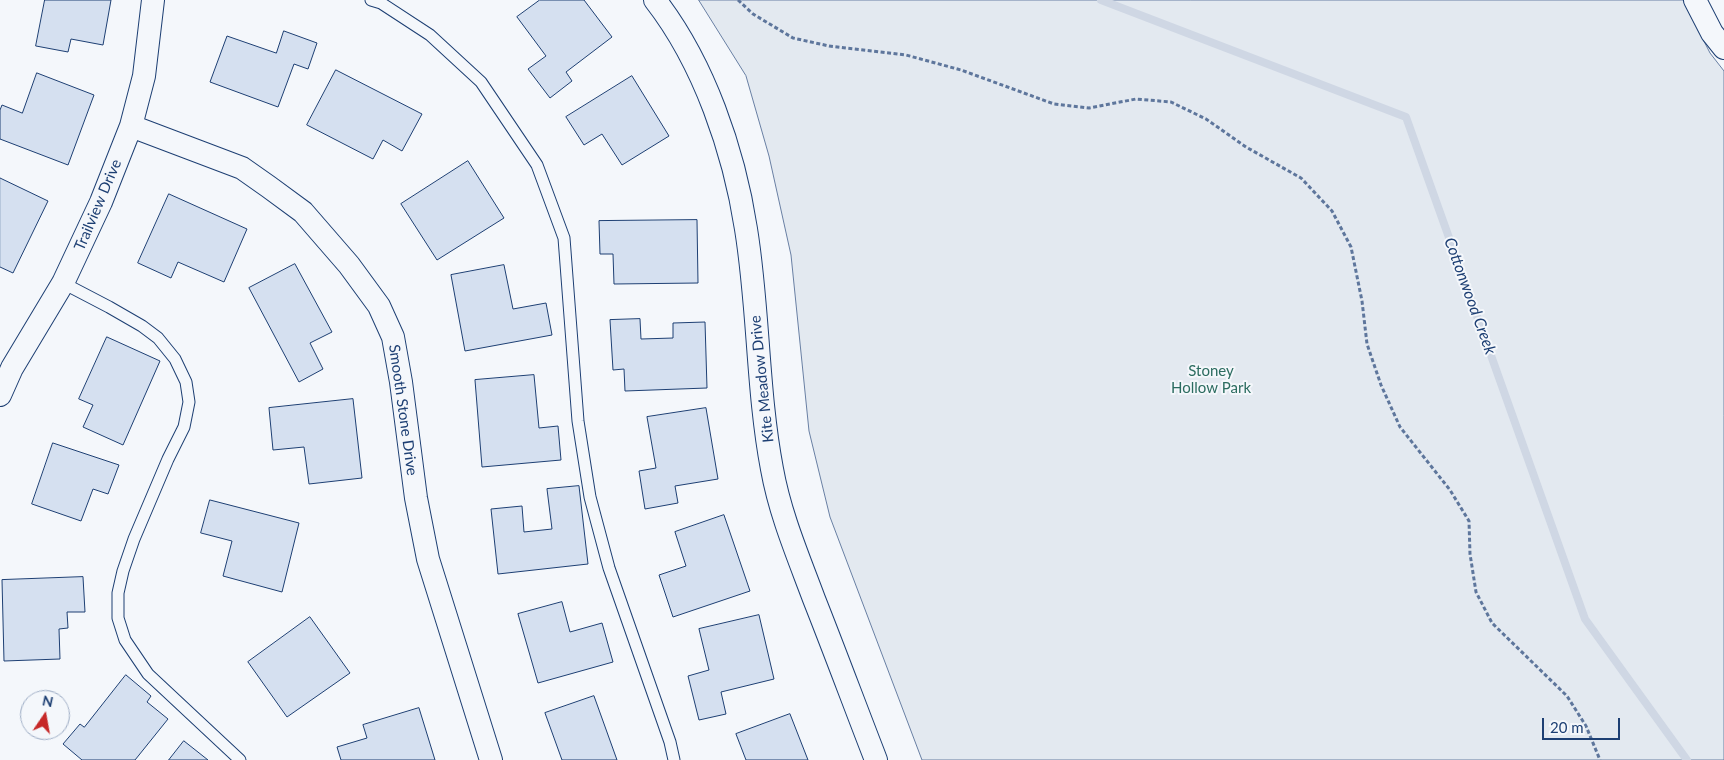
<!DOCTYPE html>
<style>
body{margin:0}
#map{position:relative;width:1724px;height:760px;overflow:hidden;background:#f4f7fb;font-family:Lato,sans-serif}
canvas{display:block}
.north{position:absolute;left:20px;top:690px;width:50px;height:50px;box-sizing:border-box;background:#f4f7fb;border:1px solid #9eadc5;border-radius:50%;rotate:12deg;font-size:14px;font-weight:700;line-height:20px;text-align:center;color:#1d3f73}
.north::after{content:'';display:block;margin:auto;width:18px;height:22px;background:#c62828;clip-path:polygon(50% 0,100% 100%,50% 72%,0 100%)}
.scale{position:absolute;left:1542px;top:718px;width:78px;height:22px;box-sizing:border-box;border:2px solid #1d3f73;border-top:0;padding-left:6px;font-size:15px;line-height:18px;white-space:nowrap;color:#1d3f73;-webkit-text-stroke:4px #f4f7fb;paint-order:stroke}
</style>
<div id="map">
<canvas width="1724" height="760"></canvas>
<div class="north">N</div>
<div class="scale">20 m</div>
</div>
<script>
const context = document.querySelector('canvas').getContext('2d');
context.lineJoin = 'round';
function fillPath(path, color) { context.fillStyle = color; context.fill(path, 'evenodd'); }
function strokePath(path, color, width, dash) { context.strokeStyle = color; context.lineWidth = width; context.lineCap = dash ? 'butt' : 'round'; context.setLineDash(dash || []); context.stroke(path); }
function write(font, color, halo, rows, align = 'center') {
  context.font = font + ' Lato,sans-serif'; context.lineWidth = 4; context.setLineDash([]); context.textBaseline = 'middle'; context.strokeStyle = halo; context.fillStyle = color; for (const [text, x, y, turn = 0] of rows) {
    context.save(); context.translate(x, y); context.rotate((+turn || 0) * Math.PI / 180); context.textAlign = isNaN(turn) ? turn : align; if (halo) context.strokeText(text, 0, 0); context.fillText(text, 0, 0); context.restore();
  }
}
const green = new Path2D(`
 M699,0H1683L1710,53L1724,71V760H922L830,517L809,431L791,255L769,156L746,76Z`);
const stream = new Path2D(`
 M1101,0L1406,117L1585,619L1687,760`);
const building = new Path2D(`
 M45,0H111L103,45L71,39L68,52L36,46Z
 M540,0H584L612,37L566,72L572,81L550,98L528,69L546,56L517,17Z
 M284,31L317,43L308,69L294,64L278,107L210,82L227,36L276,53Z
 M336,70L422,114L402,151L383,140L373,159L307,125Z
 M37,73L94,95L68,165L0,139V110L2,105L22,113Z
 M632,76L669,136L622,165L602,134L584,145L566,117Z
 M468,161L504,218L437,260L401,204Z
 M0,178L48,201L13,273L0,267Z
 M169,194L247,229L224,282L178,262L171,278L138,263Z
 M697,220L698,283L614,284L613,254H600L599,221Z
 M295,264L332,332L310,343L323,369L299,382L249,288Z
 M504,265L513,309L546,303L552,335L465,351L451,275Z
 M640,319L641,339L673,338V323L705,322L707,388L625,391L624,369L613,370L610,320Z
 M107,337L160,361L123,445L83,427L93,405L79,399Z
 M534,375L539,428L558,426L561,460L482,467L475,380Z
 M353,399L362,478L309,484L304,447L273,450L269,408Z
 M706,408L718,479L675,486L678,503L645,509L639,471L656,468L647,417Z
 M53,443L119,465L108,494L93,489L81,521L32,504Z
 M579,486L588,564L498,574L491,509L522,506L524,532L552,529L547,489Z
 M210,500L299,523L282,592L223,576L232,541L201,533Z
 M724,515L750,591L673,617L659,575L686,566L675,532Z
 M83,577L85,612H67L68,628L59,629L60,659L4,661L2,580Z
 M562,602L570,632L602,623L613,662L538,683L518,614Z
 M759,615L774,679L721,692L726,714L699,720L688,676L709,670L699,629Z
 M310,617L350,673L287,717L248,662Z
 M126,675L151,696L147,702L168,719L135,760H82L63,744L80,724L84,727Z
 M594,696L617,760H562L545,713Z
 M419,708L435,760H341L337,747L367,738L363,725Z
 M790,714L808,760H746L736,734Z
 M184,741L208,760H169Z`);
const path = new Path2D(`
 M738,0L753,14L793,38L829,46L906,55L961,70L1054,104L1089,108L1136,99L1171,102L1206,119L1246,147L1301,178L1332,211L1351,247L1362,301L1367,344L1381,385L1400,427L1450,490L1469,521L1470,554L1476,592L1492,623L1567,696L1586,726L1600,760`);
const lane = new Path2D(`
 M371,0L381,3L430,35L481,82L537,165L564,238L578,421L590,497L609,568L670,742L674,760
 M63,283L109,307L142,326L158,338L175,359L186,382L189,402L184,427L168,459L134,539L123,571L118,593V618L125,640L148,674L240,760`);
const street = new Path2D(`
 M655,0C704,63 734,151 746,229C759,309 757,390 772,469C780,514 798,556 814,599C835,652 855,706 876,760
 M1695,0L1712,33L1724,48
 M131,126L242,168L269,187L303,212L349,265L379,306L393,337L401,382L416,498L428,559L491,760
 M0,395L12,368L63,283L101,202L131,126L144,76L153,0`);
const streetNames = [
 ["Trailview Drive",98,205,-67],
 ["Kite Meadow Drive",762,379,-96],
 ["Smooth Stone Drive",403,410,82]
];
const parkNames = [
 ["Stoney",1211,371],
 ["Hollow Park",1211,388]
];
const waterNames = [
 ["Cottonwood Creek",1470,296,70]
];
fillPath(green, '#e3e9f0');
strokePath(green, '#687fa3', 1);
strokePath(stream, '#cfd7e4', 8);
fillPath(building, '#d5e0f0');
strokePath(building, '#1d3f73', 1);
strokePath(lane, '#1d3f73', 13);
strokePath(street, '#1d3f73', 24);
strokePath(path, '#5e769c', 3, [4, 2.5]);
strokePath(lane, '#f4f7fb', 11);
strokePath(street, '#f4f7fb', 22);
write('15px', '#1d3f73', '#f4f7fb', streetNames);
write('15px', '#2c6c60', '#f4f7fb', parkNames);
write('italic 16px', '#1d3f73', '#f4f7fb', waterNames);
</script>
